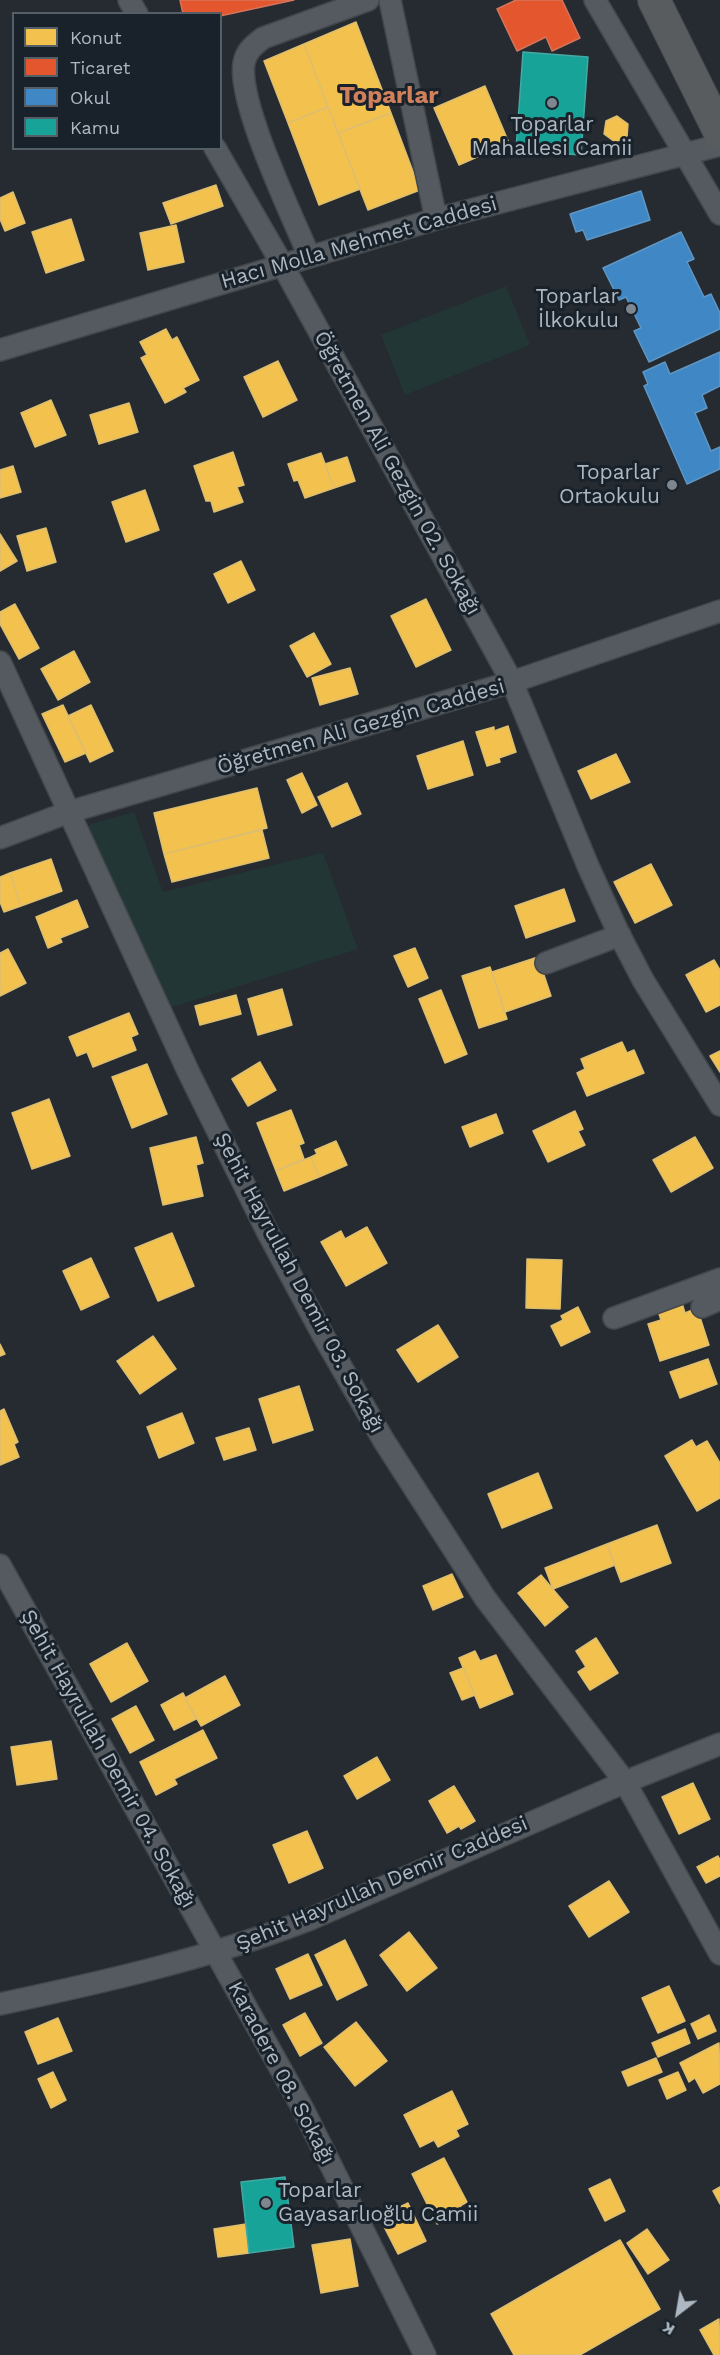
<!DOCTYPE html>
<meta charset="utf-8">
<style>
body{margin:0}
#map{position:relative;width:720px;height:2355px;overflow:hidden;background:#252b30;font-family:"Work Sans",sans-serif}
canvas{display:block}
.legend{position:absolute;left:12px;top:12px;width:210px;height:138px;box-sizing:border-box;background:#19222a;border:2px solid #545e67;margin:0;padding:8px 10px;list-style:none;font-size:18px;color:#adb8c3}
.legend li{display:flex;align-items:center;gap:12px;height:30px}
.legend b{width:30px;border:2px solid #545e67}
.north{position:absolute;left:648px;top:2283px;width:60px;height:60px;-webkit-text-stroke:4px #19222a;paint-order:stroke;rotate:211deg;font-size:16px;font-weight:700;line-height:24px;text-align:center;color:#adb8c3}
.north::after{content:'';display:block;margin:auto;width:21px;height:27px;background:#adb8c3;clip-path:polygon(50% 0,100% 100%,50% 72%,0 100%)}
</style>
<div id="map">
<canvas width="720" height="2355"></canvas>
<ul class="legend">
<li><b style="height:16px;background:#f2c14e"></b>Konut</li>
<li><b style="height:16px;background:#e4572e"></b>Ticaret</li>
<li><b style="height:16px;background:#3f88c5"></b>Okul</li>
<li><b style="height:16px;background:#17a398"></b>Kamu</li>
</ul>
<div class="north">K</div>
</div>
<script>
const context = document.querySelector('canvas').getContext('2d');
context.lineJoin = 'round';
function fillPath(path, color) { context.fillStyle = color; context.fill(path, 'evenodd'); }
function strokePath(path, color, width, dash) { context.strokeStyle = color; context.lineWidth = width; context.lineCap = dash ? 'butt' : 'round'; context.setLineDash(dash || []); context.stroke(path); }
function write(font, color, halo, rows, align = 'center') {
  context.font = font + ' "Work Sans",sans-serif'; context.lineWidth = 6; context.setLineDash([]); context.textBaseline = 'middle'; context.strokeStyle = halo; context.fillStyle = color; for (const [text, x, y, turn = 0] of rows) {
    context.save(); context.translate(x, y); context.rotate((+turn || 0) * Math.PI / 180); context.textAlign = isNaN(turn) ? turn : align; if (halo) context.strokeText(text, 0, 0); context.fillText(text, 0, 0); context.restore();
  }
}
const green = new Path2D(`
 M506,286L530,345L405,395L381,335Z
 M134,812L163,892L323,853L358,949L169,1008L85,826Z`);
const homes = new Path2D(`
 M356,22L391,113L338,133L304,44Z
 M304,44L328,107L288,123L264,61Z
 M485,86L509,143L459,165L434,108Z
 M328,107L360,189L319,205L288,123Z
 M391,113L420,190L368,210L338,133Z
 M617,116L628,124L627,137L615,142L604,134L606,121Z
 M216,185L223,206L171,224L163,203Z
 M13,192L25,223L5,231L0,219V198Z
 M71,219L84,260L46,273L32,232Z
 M176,225L184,262L148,270L140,233Z
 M166,329L172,340L177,337L199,380L183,388L186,392L165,403L141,358L147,355L140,342Z
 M278,361L297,400L263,417L244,377Z
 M51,400L66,435L35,447L21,413Z
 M129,403L138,432L99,444L90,415Z
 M233,452L244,485L237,487L243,502L214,512L211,501H206L194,466Z
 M321,453L334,488L305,498L298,480L294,481L288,464Z
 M347,457L355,481L334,488L325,464Z
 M13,466L21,492L0,498V470Z
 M145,490L159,530L126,542L112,502Z
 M46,528L56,562L27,571L17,536Z
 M0,534L17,561L0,571Z
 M241,561L255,590L228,603L214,574Z
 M426,599L451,650L416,667L391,616Z
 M15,604L39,648L19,659L0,624V612Z
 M314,633L331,664L307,677L290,646Z
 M74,651L90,682L58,700L41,669Z
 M350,668L358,694L320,705L312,678Z
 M63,705L86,753L65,762L42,714Z
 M91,705L113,751L90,762L68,716Z
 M508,726L516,752L499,758L500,762L487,766L476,732L494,727V731Z
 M463,741L473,775L428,789L417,756Z
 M616,754L630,782L591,799L578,771Z
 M302,773L317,805L302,813L287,780Z
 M347,783L361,814L332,827L318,797Z
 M257,788L267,828L164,854L154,813Z
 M262,830L269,858L172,882L164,854Z
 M51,859L62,891L21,906L10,873Z
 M651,864L672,905L635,923L614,882Z
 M10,873L21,906L4,912L0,902V877Z
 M564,889L575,921L526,938L515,906Z
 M77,900L88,927L60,938L62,942L48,948L36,917Z
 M415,948L428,978L408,987L394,956Z
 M8,949L26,983L0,996V953Z
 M538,957L551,996L505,1012L492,972Z
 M714,960L720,970V1005L706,1012L686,975Z
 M490,967L507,1019L479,1028L462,976Z
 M282,989L292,1025L258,1035L248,999Z
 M441,990L467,1054L445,1063L419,999Z
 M236,995L241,1014L200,1025L195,1006Z
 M129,1013L138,1034L131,1037L136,1050L93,1067L87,1052L77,1056L69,1037Z
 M622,1042L627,1053L634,1050L644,1073L587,1096L577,1073L585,1069L581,1059Z
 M720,1051V1072L710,1056Z
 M260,1062L276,1090L248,1106L232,1079Z
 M147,1064L167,1114L132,1128L112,1077Z
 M49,1099L70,1156L32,1169L12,1113Z
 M291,1110L304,1143L299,1145L304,1159L276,1171L257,1123Z
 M575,1111L583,1129L578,1131L585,1145L548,1162L533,1131Z
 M496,1114L503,1133L470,1147L462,1127Z
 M196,1137L203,1163L196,1165L203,1196L163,1205L150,1148Z
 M695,1137L713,1168L671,1192L653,1160Z
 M336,1141L347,1165L319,1177L311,1157L317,1154L315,1150Z
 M311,1157L319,1177L284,1191L276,1171Z
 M367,1227L387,1263L346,1286L321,1242L341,1231L345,1239Z
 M172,1233L194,1286L158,1301L135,1248Z
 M91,1258L109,1297L81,1310L63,1271Z
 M527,1259L562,1260L560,1309L526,1308Z
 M682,1303L685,1313L697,1308L709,1345L660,1361L648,1324L661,1320L658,1311Z
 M578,1307L590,1332L561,1346L551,1326L563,1320L561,1316Z
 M438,1325L458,1357L418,1382L397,1350Z
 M153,1336L176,1369L140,1394L117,1361Z
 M0,1344L5,1354L0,1356Z
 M708,1359L717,1384L680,1398L670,1372Z
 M299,1386L313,1430L273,1443L259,1399Z
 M4,1409L18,1442L14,1444L19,1457L0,1465V1411Z
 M182,1413L194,1443L159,1458L147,1427Z
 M249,1428L256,1450L224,1460L216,1438Z
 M692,1440L696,1447L707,1441L720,1463V1498L697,1511L665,1456Z
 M538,1473L552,1508L502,1528L488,1494Z
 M657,1525L671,1563L621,1582L607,1544Z
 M607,1544L615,1565L553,1589L545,1568Z
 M452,1574L463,1597L433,1610L423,1586Z
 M541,1575L568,1607L545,1626L518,1593Z
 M596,1638L618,1673L590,1690L578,1672L586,1667L576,1651Z
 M127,1643L148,1681L111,1702L90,1664Z
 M475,1651L480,1661L496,1655L513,1694L480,1708L459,1658Z
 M463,1668L475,1695L462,1700L450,1673Z
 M225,1676L240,1705L201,1726L185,1698Z
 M183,1693L196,1719L174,1730L161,1705Z
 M136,1706L154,1740L130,1753L112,1719Z
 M203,1730L217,1758L174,1779L177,1784L156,1795L140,1762Z
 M51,1741L57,1779L17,1785L11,1747Z
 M377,1757L390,1780L357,1799L344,1776Z
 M693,1783L710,1819L679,1834L662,1797Z
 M454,1786L475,1821L461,1829L459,1826L447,1833L429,1801Z
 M307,1831L323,1868L289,1883L273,1845Z
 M718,1856L720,1860V1876L706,1883L697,1867Z
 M609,1881L629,1912L589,1937L569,1906Z
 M409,1932L437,1968L407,1991L380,1955Z
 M345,1940L367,1985L337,2000L315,1955Z
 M308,1954L322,1985L290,1999L276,1969Z
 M669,1986L685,2021L658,2033L642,1998Z
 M305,2013L322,2043L300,2056L283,2025Z
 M709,2015L716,2031L698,2039L691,2024Z
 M58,2018L72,2051L38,2064L25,2032Z
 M356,2022L387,2061L355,2086L324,2047Z
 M685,2029L690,2043L658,2057L652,2043Z
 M719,2043L720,2084L703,2093L695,2078L689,2082L680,2063Z
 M656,2058L662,2072L628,2086L622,2072Z
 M53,2072L66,2100L51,2108L38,2079Z
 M678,2072L686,2090L667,2099L659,2080Z
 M452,2091L468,2124L456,2130L459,2136L438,2147L434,2140L420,2147L404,2115Z
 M444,2158L467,2202L460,2206L463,2211L437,2224L412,2174Z
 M610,2179L625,2211L605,2221L589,2189Z
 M720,2187V2204L713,2191Z
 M408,2203L426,2241L398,2254L379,2217Z
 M246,2224L249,2253L218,2257L214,2229Z
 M647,2229L669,2260L648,2274L627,2243Z
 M350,2239L358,2286L321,2293L312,2245Z
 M620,2240L660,2309L580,2355H514L491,2314Z
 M719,2319L720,2355H714L700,2330Z`);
const shops = new Path2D(`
 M180,0H294L220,16V14H183Z
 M516,0H562L580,38L552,51L546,37L517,51L497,9Z`);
const schools = new Path2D(`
 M641,191L650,220L587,240L583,230L576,232L570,214Z
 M681,232L694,259L687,262L704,297L711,294L720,313V329L649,362L634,331L641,328L626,297L619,300L603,268Z
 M720,352V386L702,395L707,408L695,413L711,451L720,447V469L687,484L644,386L648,384L643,372L665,362L670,374Z`);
const public = new Path2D(`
 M523,52L588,57L581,155L516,150Z
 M285,2177L294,2247L249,2253L241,2182Z`);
const minor = new Path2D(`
 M129,0L137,14
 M390,0L436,219
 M595,0L720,214
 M215,148L282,264L512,682L588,866L618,932L643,980L720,1105
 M309,256C292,215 237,102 244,63C246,51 254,45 263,38L368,0
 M0,350L436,219L720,145
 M0,662L188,1071L267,1231L324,1337L384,1441L485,1598L625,1782L720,1954
 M0,838L69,812L512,682L720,611
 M546,963L620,935
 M702,1307L720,1299
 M614,1318L720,1279
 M0,1565L303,2109L425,2355
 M0,2004C104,1982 209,1958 308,1920L625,1782L720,1744`);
const highway = new Path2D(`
 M654,0L720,133`);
const markers = [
 [552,103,6,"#7d8790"],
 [631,309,6,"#7d8790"],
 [672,485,6,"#7d8790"],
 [266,2203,6,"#7d8790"]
];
const poiNames = [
 ["Toparlar",552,125,"center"],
 ["Mahallesi Camii",552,149,"center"],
 ["Toparlar",619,297],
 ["İlkokulu",619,321],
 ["Toparlar",660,473],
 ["Ortaokulu",660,497],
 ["Toparlar",278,2191,"left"],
 ["Gayasarlıoğlu Camii",278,2215,"left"]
];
const streetNames = [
 ["Hacı Molla Mehmet Caddesi",359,243,-16],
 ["Öğretmen Ali Gezgin 02. Sokağı",397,473,61],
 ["Öğretmen Ali Gezgin Caddesi",361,727,-16],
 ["Şehit Hayrullah Demir 03. Sokağı",299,1283,62],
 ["Şehit Hayrullah Demir 04. Sokağı",108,1759,61],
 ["Şehit Hayrullah Demir Caddesi",382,1884,-23],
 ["Karadere 08. Sokağı",281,2073,62]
];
const quarterNames = [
 ["Toparlar",389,96]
];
fillPath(green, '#233636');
fillPath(homes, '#f2c14e');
strokePath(homes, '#ddbe71', 1.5);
fillPath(shops, '#e4572e');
strokePath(shops, '#d4745b', 1.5);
fillPath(schools, '#3f88c5');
strokePath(schools, '#6096c4', 1.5);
fillPath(public, '#17a398');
strokePath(public, '#44a9a5', 1.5);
strokePath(minor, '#42474b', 24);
strokePath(highway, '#41474c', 34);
strokePath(minor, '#545a5f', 21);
strokePath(highway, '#595c5f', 32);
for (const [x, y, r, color] of markers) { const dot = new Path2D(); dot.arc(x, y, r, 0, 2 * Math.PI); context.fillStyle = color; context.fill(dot); strokePath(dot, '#19222a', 2); }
write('21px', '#adb8c3', '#19222a', poiNames, 'right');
write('21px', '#adb8c3', '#19222a', streetNames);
write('bold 24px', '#d0805b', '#19222a', quarterNames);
</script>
